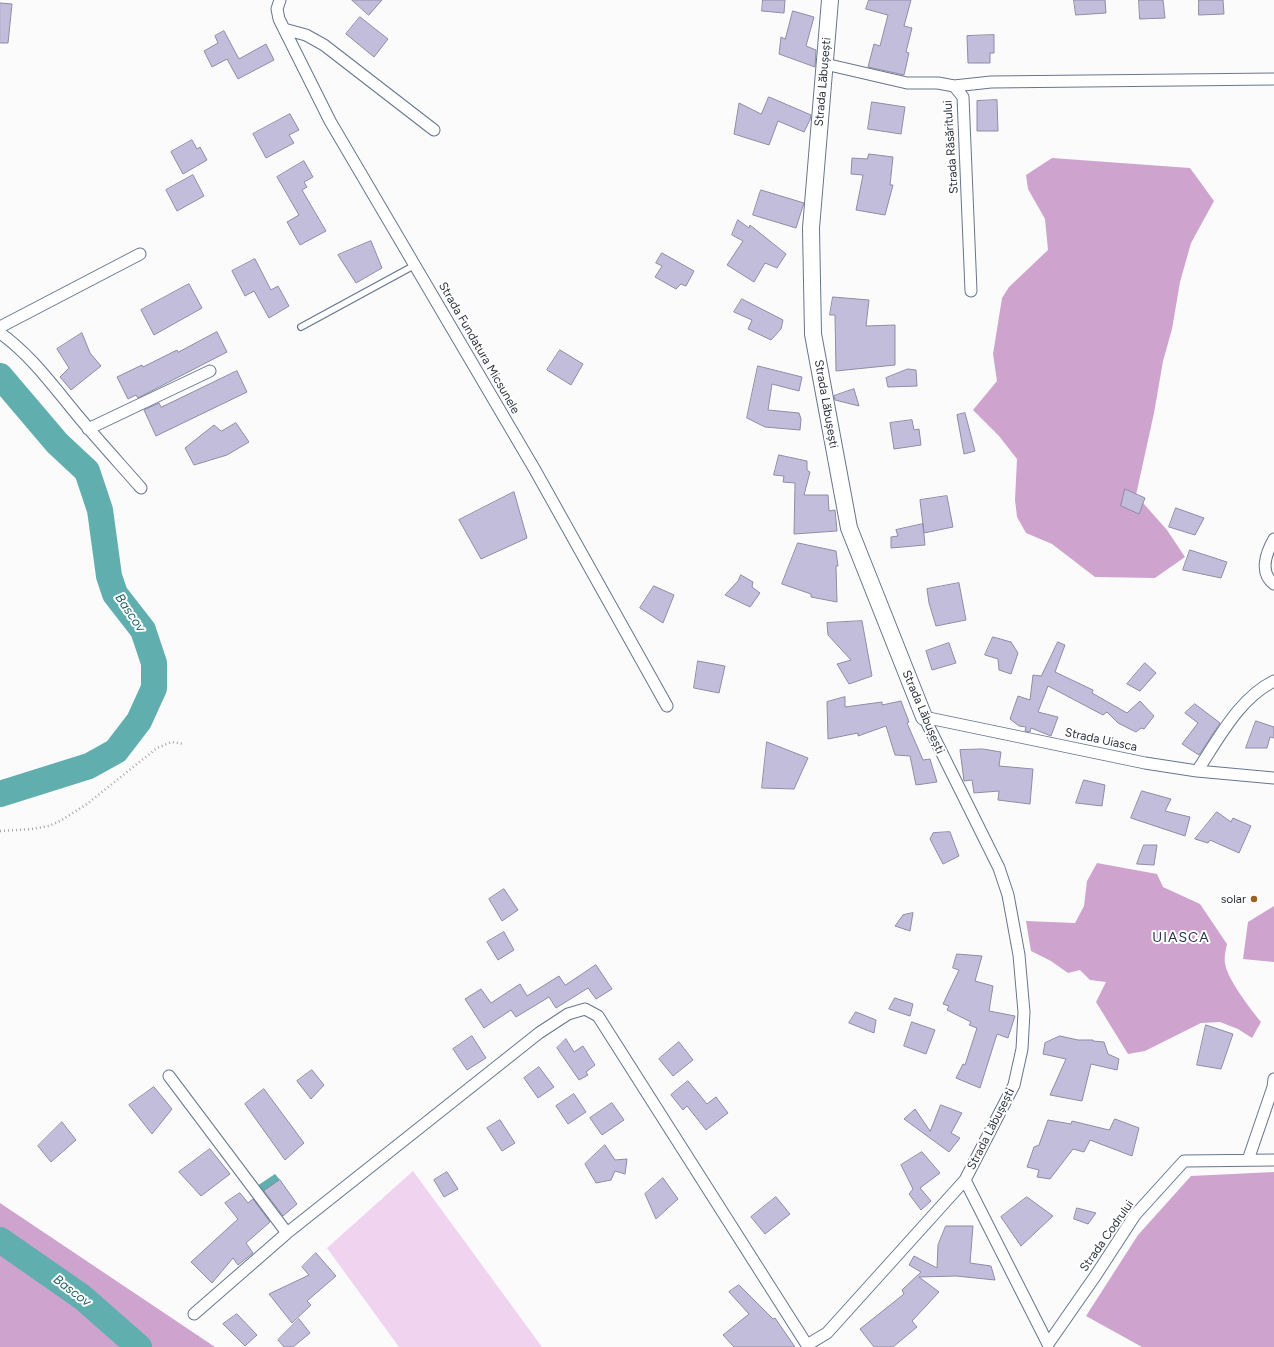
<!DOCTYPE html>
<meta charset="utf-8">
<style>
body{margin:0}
canvas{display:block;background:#fbfbfb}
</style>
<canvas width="1274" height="1347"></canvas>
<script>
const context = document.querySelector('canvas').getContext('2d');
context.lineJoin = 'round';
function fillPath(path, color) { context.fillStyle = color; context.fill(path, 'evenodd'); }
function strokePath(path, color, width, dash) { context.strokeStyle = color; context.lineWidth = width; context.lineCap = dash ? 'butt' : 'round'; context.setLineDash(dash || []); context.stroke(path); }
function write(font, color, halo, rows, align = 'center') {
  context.font = font + ' Figtree,sans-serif'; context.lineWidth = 4; context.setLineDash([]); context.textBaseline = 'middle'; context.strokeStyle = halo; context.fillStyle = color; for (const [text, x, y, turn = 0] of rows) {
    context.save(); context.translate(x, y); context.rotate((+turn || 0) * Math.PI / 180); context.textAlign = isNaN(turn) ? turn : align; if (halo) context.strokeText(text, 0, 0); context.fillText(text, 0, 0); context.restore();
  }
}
const green = new Path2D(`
 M413,1171L542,1347H399L327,1248Z`);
const forest = new Path2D(`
 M1052,158L1190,168L1214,201L1191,243L1180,282L1172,329L1163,361L1154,413L1136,495L1167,530L1185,557L1155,578L1095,577L1052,544L1026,533L1017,517L1015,500L1017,459L999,436L973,410L997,381L993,354L1002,298L1009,287L1048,250L1045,219L1028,189L1026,175Z
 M1097,863L1157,874L1163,887L1200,904L1227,944C1226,949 1224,957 1225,963C1226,977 1251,1010 1261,1022L1252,1038L1238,1029L1220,1022L1201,1023L1145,1051L1128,1054L1096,1002L1106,982L1090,980L1080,970L1068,973L1051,961L1031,951L1026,921L1075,923L1084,906L1087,881Z
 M1274,906V962L1243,959L1248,922Z
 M1274,1172V1347H1142L1086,1316L1138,1235L1191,1176Z
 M0,1203L215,1347H0Z`);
const water = new Path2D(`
 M275,1174L280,1180L262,1193L257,1186Z`);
const river = new Path2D(`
 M0,376L57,443L87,471L100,510L109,576L115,594L143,630L154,663V688L139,721L116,751L89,766L0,794
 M0,1240L82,1297L139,1347`);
const building = new Path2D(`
 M352,0H382L369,15Z
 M763,0H785L784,13L762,11Z
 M869,0H911L904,26L912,28L906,52L909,53L904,75L868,67L874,44L880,46L888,15L866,9Z
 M1074,0H1105L1106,13L1076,15Z
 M1139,0H1163L1165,18L1140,19Z
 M1199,0H1223L1224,14L1199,15Z
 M0,3L12,4L8,43H0Z
 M793,11L814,17L806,46L816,50L815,67L779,54L781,37L785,39Z
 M360,17L388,39L374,57L346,34Z
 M224,31L239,59L266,44L274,60L238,79L227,59L212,67L204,51L218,43L215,36Z
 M994,35V53H990V63H968L967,36Z
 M769,97L811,115L810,120L804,132L778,121L769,145L734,134L739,103L761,114Z
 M997,100L998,131H977V101Z
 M872,102L905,107L901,134L868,129Z
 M290,114L299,130L289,135L294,143L266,158L253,134Z
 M192,140L197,149L200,147L207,160L183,174L171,152Z
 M869,154L893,157L890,185H893L885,215L856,210L863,175L851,174L852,158L867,159Z
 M304,161L313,177L304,182L307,187L302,190L326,231L300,245L287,222L299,215L277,177Z
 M193,175L204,196L177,211L166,190Z
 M761,190L804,203L796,228L753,215Z
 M738,220L749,228L750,225L786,254L777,268L765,263L754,282L727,265L743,241L732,235Z
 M371,241L382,268L356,283L338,255Z
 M662,253L694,271L686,286L681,284L676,289L655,277L662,266L656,263Z
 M255,259L271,290L278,286L289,306L269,318L254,291L245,296L232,271Z
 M189,284L202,308L154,335L141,310Z
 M833,297L869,300L866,326L895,325V365L836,371L835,315H830Z
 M742,299L783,320L781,329L771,340L748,329L752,320L734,312Z
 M217,332L227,352L138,398L136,395L128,399L117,377L142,365L143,367L177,350L178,352Z
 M82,333L90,353L101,366L71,390L60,377L69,368L57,349Z
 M560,350L583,364L571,385L547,370Z
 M758,366L802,377L799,391L772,384L768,410L799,413L801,419L800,430L765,427L747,418Z
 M908,369L916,370L917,386L888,387L886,378Z
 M237,371L247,392L156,436L144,410L159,403L161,407Z
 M854,389L859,406L835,400L834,396Z
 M965,413L975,451L964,454L957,415Z
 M912,420L914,430L919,429L921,445L894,449L890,423Z
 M236,423L249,442L227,455L194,465L185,448L214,425L221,431Z
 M779,455L807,461V470L810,472L804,495H828L829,511L835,510L837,531L794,534L795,483L783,482L784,476L774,475Z
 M1125,489L1145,498L1139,514L1121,506Z
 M514,492L527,538L481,559L459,520Z
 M947,496L953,527L924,533L920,500Z
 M1176,508L1204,518L1195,535L1169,527Z
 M923,524L925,545L891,548V537L898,536L896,530Z
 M798,543L836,551L838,566H836L837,602L811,597V594L782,584Z
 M1190,550L1227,562L1221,578L1183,570Z
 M741,575L753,582L752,587L760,593L750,607L725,595L738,581Z
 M959,583L966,620L936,626L929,603L927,589Z
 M654,586L674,595L663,623L640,608Z
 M862,621L872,676L849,684L837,664L851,660L828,635L827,623Z
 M993,637L1011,642L1018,653L1011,674L999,670L998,659L985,655Z
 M1058,642L1065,645L1055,672L1093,690L1092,693L1127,713L1140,701L1154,716L1144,729L1141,728L1136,732L1118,723L1107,712L1103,715L1048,686L1038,712L1058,717L1051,736L1031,728L1030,732L1025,731L1026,727L1019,726L1010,719L1018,696L1030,700L1033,675L1041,676Z
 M949,643L956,663L932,670L926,651Z
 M698,661L725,666L719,693L694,688Z
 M1145,663L1156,673L1140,691L1127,684Z
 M845,697V707L882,702V705L901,701L909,722L907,723L923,760L930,759L937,782L916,785L910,756L895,755L886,726L858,736V733L828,739L827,702Z
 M1195,704L1220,723L1199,755L1182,744L1198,723L1185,713Z
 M1256,721L1274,727V738L1270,737L1267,748H1246Z
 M767,742L808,758L794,789L762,788Z
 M983,749L1001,752L999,766L1033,769L1030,804L998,800L999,791L974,793L972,780L964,781L960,750Z
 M1084,780L1105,785L1102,806L1076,803Z
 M1142,791L1171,799L1165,811L1190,817L1185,836L1131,818Z
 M1217,812L1231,822L1233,818L1251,826L1239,853L1210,840L1208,843L1195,839Z
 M950,832L959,856L943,864L930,839L933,833Z
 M1144,845H1157L1154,865L1137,864Z
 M504,889L518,910L502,921L489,899Z
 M913,913L910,931L895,926L903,915Z
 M504,932L514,950L498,960L487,942Z
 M957,954L982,956L975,981L993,986L989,1011L1015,1016L1008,1038L997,1034L980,1088L956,1078L963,1064L965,1065L977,1028L969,1025L971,1022L947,1010L949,1006L943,1004L959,970L953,968Z
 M596,965L612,989L596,999L588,988L556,1008L549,997L516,1017L511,1010L484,1028L465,999L481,989L491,1003L520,984L527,996L559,976L565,985Z
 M895,998L913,1004L910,1016L889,1009Z
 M856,1012L876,1020L874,1033L849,1023Z
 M912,1022L935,1030L926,1054L904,1046Z
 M1206,1025L1233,1034L1221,1069L1197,1065Z
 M472,1036L486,1058L467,1070L453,1049Z
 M1060,1036L1078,1040H1093V1041L1104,1042L1108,1054L1119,1059L1117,1070L1091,1064L1082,1101L1050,1095L1066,1059L1043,1054L1045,1043Z
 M566,1039L574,1052L583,1046L595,1065L586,1072L588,1075L579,1080L557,1048Z
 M679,1042L693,1060L673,1076L659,1059Z
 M539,1067L554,1087L538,1098L524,1078Z
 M312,1070L324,1085L311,1099L297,1081Z
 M688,1081L707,1104L716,1097L728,1113L706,1130L687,1106L683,1110L671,1095Z
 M154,1087L172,1109L152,1134L129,1105Z
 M264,1089L304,1143L285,1160L245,1104Z
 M574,1094L586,1112L568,1124L556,1106Z
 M612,1103L624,1120L602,1135L590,1118Z
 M941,1105L962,1113L951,1133L960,1138L949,1152L904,1119L915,1109L930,1131Z
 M1115,1119L1139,1128L1132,1156L1090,1140L1084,1152L1073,1149L1050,1179L1037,1177L1039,1170L1027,1167L1034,1147L1039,1145L1048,1120L1071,1124L1072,1121L1109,1130Z
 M500,1120L515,1143L502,1151L487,1128Z
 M62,1122L76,1140L51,1162L38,1146Z
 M605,1145L615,1160L627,1159L625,1174L615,1171L611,1180L596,1183L585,1164Z
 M210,1149L230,1174L201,1196L179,1172Z
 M922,1152L940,1173L920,1188L931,1201L921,1210L909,1194L913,1189L901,1165Z
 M447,1172L458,1189L444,1197L434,1180Z
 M663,1178L678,1199L656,1219L645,1194Z
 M280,1180L297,1204L283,1216L264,1191Z
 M240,1193L248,1203L253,1199L270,1222L246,1243L253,1253L238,1265L233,1258L212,1283L191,1262L238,1219L225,1203Z
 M776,1197L790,1214L765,1234L751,1217Z
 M1027,1197L1053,1216L1021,1246L1001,1217Z
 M1077,1208L1096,1213L1088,1224L1074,1219Z
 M946,1226H973L970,1263L991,1266L995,1280L956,1276L919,1277L939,1292L912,1321L917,1327L893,1347H874L860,1329L904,1294L902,1290L921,1272L909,1265L914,1256L937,1268L938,1245Z
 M316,1253L336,1276L307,1301L311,1305L292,1323L269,1294L309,1275L302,1267Z
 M739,1285L773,1319L775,1318L795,1347H734L723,1335L749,1314L729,1292Z
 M237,1314L257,1335L245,1346L223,1324Z
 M299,1319L310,1333L293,1347H284L278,1340Z`);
const path = new Path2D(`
 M0,831L32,829L49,826L60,821L87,804L157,748L172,742L184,744`);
const lane = new Path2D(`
 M301,327L415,265`);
const street = new Path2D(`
 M280,0L277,9L279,19L330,121L535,470L667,706
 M284,29L306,35L324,45L434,130
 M825,64L907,83H938L954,86L963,97L971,291
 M954,86L991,82L1274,79
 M0,327L140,254
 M0,333C31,355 53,386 78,416C98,440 120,464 141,488
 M88,429L210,371
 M1274,539C1266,553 1259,573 1274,584
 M924,717L1145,763L1197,771L1274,778
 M1197,771C1218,740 1239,698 1274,681
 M169,1076L287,1233
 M1248,1160L1273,1087L1274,1079
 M965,1180L1048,1344L1096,1275L1135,1215L1184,1161L1274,1160
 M194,1314L287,1233L539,1033L568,1014L585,1009L598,1016L807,1345
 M807,1345L827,1333L965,1180L1014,1085L1022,1049L1024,1012L1019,955L1008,895L999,868L924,717`);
const secondary = new Path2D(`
 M830,0L811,228L813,334L849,528L924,717`);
const markers = [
 [1254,899,4,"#9e6124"]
];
const streetNames = [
 ["Strada Lăbușești",823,82,-85],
 ["Strada Răsăritului",951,147,-94],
 ["Strada Fundatura Micsunele",479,348,60],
 ["Strada Lăbușești",826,404,80],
 ["Strada Lăbușești",923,712,67],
 ["Strada Uiasca",1101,740,12],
 ["Strada Lăbușești",991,1129,-63],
 ["Strada Codrului",1107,1236,-55]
];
const poiNames = [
 ["solar",1246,899]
];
const waterNames = [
 ["Bascov",130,613,56],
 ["Bascov",72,1291,37]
];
const quarterNames = [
 ["UIASCA",1181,938]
];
fillPath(green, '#efd3ef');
fillPath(forest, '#cea4cf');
fillPath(water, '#61aeaf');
strokePath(river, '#61aeaf', 26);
fillPath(building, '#c2bdda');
strokePath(building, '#908ba7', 1);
strokePath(lane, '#67768e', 8);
strokePath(street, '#67768e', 13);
strokePath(secondary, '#67768e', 18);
strokePath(path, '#a1a4a9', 2.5, [1, 3]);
strokePath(lane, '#fff', 5.5);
strokePath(street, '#fff', 11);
strokePath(secondary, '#fff', 16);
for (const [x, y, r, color] of markers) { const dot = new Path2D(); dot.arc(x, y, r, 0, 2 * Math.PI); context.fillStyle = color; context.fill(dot); strokePath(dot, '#fff', 1.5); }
write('12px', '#2c323d', '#fff', streetNames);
write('12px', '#2c323d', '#fff', poiNames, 'right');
write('italic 13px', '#206062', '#fff', waterNames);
context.letterSpacing = '1px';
write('14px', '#28354a', '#fff', quarterNames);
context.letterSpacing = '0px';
</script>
